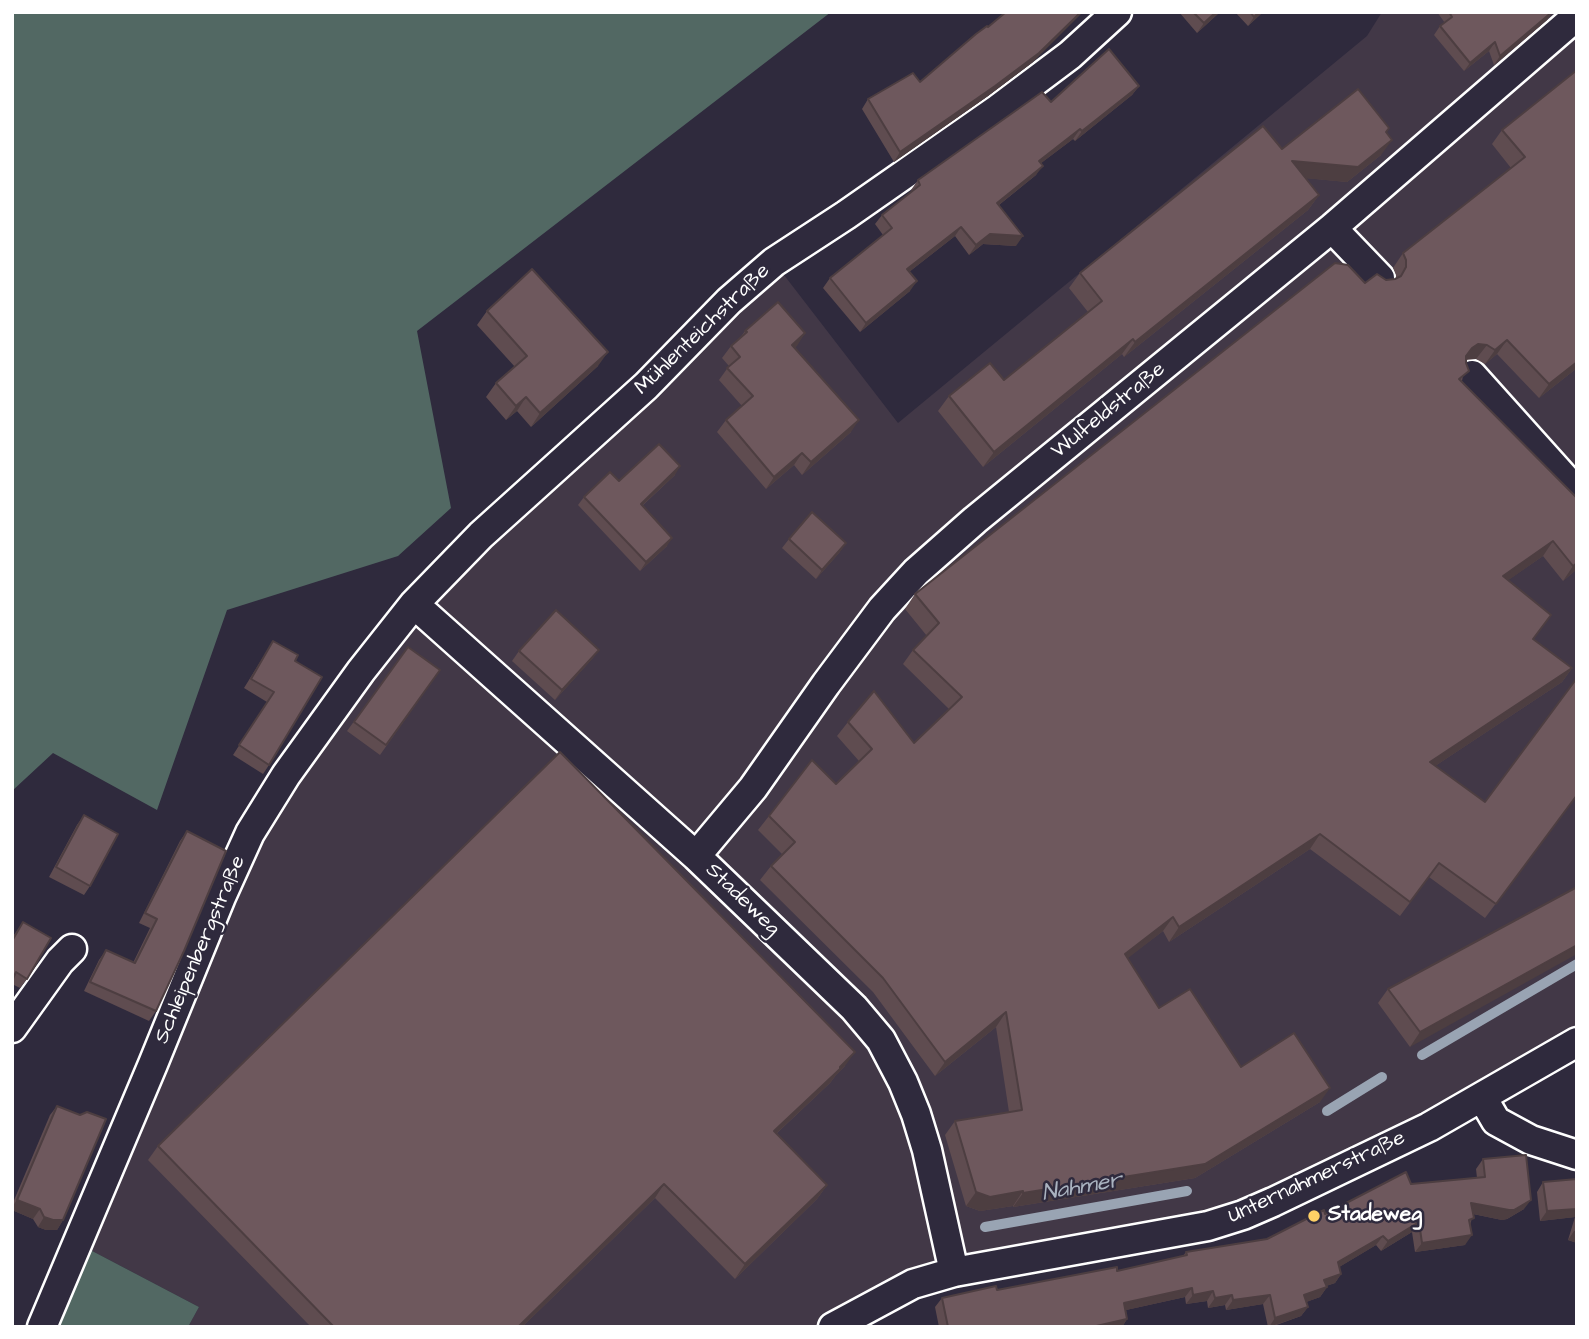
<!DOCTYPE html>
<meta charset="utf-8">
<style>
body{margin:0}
#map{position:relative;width:1589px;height:1339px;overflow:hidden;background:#2f2a3d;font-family:"Architects Daughter",sans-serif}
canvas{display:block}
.frame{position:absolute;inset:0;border:14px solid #fff;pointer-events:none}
</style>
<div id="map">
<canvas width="1589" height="1339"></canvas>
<div class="frame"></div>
</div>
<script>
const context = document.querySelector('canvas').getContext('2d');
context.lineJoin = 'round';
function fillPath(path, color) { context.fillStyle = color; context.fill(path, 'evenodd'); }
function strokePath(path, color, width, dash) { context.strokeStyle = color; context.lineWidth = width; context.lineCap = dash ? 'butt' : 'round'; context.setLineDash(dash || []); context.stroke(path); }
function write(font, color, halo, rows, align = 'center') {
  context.font = font + ' "Architects Daughter",sans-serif'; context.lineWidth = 5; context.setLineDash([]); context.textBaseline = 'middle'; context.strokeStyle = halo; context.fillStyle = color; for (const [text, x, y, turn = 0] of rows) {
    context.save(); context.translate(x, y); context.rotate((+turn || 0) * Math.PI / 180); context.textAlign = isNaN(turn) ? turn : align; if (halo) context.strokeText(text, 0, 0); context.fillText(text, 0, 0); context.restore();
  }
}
const built = new Path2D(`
 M1382,12H1577V1042L1273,1202L954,1272L833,1327H188L199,1307L77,1243L221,897L361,671L774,262L898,423L1367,36Z`);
const green = new Path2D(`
 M12,12H831L417,331L451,508L398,556L227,610L157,810L53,753L12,791Z
 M77,1243L199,1307L188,1327H42Z`);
const stream = new Path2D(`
 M1422,1055L1577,964
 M1327,1111L1382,1077
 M985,1227L1187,1191`);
const minor = new Path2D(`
 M1332,228L1380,278
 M1472,375L1577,492
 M414,604L696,856L854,1008L881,1040L903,1082L916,1114L927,1150L954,1272
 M696,856L753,788L826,684L882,609L916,572L975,520L1332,228L1577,16
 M12,1028L60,961L72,949
 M1482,1097L1496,1121L1531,1140L1577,1155
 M42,1327L153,1064L221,897L250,833L286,775L361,671L414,604L481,535L646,386L729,301L774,262L846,215L998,109L1070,55L1117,12
 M833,1327L913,1284L954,1272L1208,1226L1243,1215L1273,1202L1429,1127L1577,1042`);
const wall = new Path2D(`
 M1179,12H1220L1197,33Z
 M1235,12H1263L1248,26Z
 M1437,12H1552L1547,20L1494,65L1489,51L1464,71L1434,35L1440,26L1445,23Z
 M1033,62L988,96L894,162L862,109L868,99L920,82Z
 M1577,70V368L1539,398L1497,354L1485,364L1476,359L1466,360L1462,381L1577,569L1563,581L1543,556L1508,580L1533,640L1572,668L1562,682L1435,766L1485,802L1577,678V799L1575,798L1485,918L1429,877L1400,916L1310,849L1169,942L1163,931L1127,958L1159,1008L1241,1067L1320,1102L1195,1178L1013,1207V1206L980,1211L966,1206L945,1135L955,1121L1009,1112L996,1027L935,1076L873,992L760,880L771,866L782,854L758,830L769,816L836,784L859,761L837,736L848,722L914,743L949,709L903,664L913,650L927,636L905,609L915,594L1365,283L1396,279V275L1393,268L1403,253L1511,168L1492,144L1502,130Z
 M1139,86L1132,95L1075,141L1073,139L1041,163L1036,175L999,205L1016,246L983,244L969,255L955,236L909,272L910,291L860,332L823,288L830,278L883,235L875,224L882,215L912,191L911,190L918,180L1051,102Z
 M1386,132L1381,155L1347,182L1306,178L1319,195L1308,210L1124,357L1122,354L983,467L938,411L949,396L1004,380L1088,312L1069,288L1080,273L1282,149Z
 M487,311L598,366L531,427L517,411L506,420L486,397L496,383L515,367L477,325Z
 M745,331L805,333L795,347L851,432L802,475L794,465L766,489L717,432L726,420L742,406L719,380L729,366L722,358L731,346L740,338Z
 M675,475L642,506L667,546L640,571L578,505L584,497L619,481Z
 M789,539L846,543L839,553L816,579L782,548Z
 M273,641L295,661L269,765L263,774L233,755L267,702L244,688Z
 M408,647L440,670L380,755L347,731Z
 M599,650L592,659L555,700L512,661L519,651Z
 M84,815L90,886L84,895L49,877L77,825Z
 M187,831L156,1011L149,1021L84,991L99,960L106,950L133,963L150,928L139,923L180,841Z
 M1577,887L1410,1047L1378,1003L1388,989Z
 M23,922L27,979L20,988L12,984V938Z
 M845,1066L836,1075L830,1083L776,1134L827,1185L817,1199L735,1279L655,1198L522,1327H311L148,1160L158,1146Z
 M57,1106L63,1220L57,1230H46L38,1227L33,1219L12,1210V1205L50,1115Z
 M1483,1159L1524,1209L1507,1219L1502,1220L1473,1214L1465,1245L1415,1252L1412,1232L1381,1251L1376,1245L1339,1267L1341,1274L1335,1283L1326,1286L1327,1287L1320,1297L1306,1302L1308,1307L1301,1316L1271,1327H1268L1263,1304L1226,1310L1225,1305L1208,1308L1207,1301L1186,1304L1185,1297L1126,1310L1127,1319L1122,1327H939L935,1307L942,1298L1117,1271L1183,1256L1186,1252L1267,1239L1325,1214L1411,1184L1477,1178L1476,1169Z
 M1577,1179V1243L1568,1240L1575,1217L1540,1221L1537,1192L1543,1182Z`);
const shadedWall = new Path2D(`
 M1081,12H1083L1033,62L988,96L894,162L900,152Z
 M1216,12H1220L1197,33L1204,23Z
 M1259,12H1263L1248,26L1254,17Z
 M1552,12L1547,20L1494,65L1500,56Z
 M1495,42L1489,51L1464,71L1470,63Z
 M1139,86L1132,95L1075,141L1082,131Z
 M1080,129L1073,139L1032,170L1039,161Z
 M1392,140L1381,155L1347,182L1281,176L1292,161Z
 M1043,166L1036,175L990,212L997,203Z
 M1319,195L1308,210L1124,357L1135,342Z
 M961,227L955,236L900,279L907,269Z
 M990,234L1023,236L1016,246L983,244L969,255L976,245Z
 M917,281L910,291L860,332L866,323Z
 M805,333L797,346L784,357L792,345Z
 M1133,339L1122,354L983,467L994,452Z
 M1507,340L1497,354L1485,364L1495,350Z
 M1478,344L1487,345L1476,359H1468L1461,362L1472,348Z
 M608,352L598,366L531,427L540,413Z
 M1577,362V368L1539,398L1549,384Z
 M526,397L517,411L506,420L516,406Z
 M859,420L851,432L802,475L811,462Z
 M802,453L794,465L766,489L774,477Z
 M680,466L675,475L635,512L641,504Z
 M672,538L667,546L640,571L646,562Z
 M1553,541L1543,556L1493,591L1503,576Z
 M846,543L839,553L816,579L822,570Z
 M1577,563V569L1563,581L1573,566Z
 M599,650L592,659L555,700L562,690Z
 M1572,668L1562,682L1420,776L1430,762Z
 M1320,834L1310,849L1169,942L1179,927Z
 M1173,917L1163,931L1114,969L1125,954Z
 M1577,945V954L1410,1047L1420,1032Z
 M1006,1012L996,1027L935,1076L945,1062Z
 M855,1052L845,1066L836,1075L830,1083L764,1145L774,1131Z
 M1330,1088L1320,1102L1195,1178L1013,1207L1023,1193Z
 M664,1184L655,1198L522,1327H518Z
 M827,1185L817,1199L735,1279L745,1264Z
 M1023,1191L1013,1206L980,1211L966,1206L976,1192Z
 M17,1200L40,1209L33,1219L12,1210V1207Z
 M1531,1200L1524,1209L1507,1219L1502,1220L1464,1212L1471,1203Z
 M1577,1209V1214L1575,1217L1540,1221L1547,1211Z
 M44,1217L63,1220L57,1230H46L38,1227Z
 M1419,1222L1412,1232L1381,1251L1388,1241Z
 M1574,1231H1577V1243L1568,1240Z
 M1472,1235L1465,1245L1415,1252L1422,1243Z
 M1383,1236L1376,1245L1331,1272L1338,1262Z
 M1341,1274L1335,1283L1317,1289L1324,1280Z
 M1327,1287L1320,1297L1298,1305L1304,1295Z
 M1192,1288L1185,1297L1117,1312L1124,1303Z
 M1213,1291L1207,1301L1186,1304L1193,1295Z
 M1232,1295L1225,1305L1208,1308L1215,1298Z
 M1270,1295L1263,1304L1226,1310L1233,1300Z
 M1308,1307L1301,1316L1269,1327L1275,1318Z
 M1127,1319L1122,1327H1092Z`);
const building = new Path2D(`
 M1006,12H1081L1039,53L995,86L900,152L868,99L913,73L920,82L976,34L987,26L988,27Z
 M1193,12H1216L1204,23Z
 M1250,12H1259L1254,17Z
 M1449,12H1552L1500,56L1495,42L1470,63L1440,26L1452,17Z
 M1109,49L1139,86L1082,131L1080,129L1039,161L1043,166L997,203L1023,236L990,234L976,245L961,227L907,269L917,281L866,323L830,278L892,228L882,215L920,185L918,180L1042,92L1051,102Z
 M1577,70V362L1549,384L1507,340L1495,350L1487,345L1478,344L1472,348L1466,356V363L1469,371L1459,379L1577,498V563L1573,566L1553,541L1503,576L1551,615L1533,639L1572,668L1430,762L1485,802L1577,678V795L1496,904L1439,863L1410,902L1320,834L1179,927L1173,917L1125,954L1159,1008L1190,989L1241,1067L1294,1033L1330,1088L1205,1164L1023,1193V1191L990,1197L976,1192L955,1121L1022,1110L1006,1012L945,1062L883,978L771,866L795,842L769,816L812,760L836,784L872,749L848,722L874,691L914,743L962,697L913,650L939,623L915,594L1335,263L1348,265L1365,283L1377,274L1386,280L1395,279L1401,276L1406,267V260L1403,253L1525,157L1502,130Z
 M1358,89L1389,128L1386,132L1392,140L1358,167L1292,161L1319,195L1135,342L1133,339L994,452L949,396L990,363L1004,380L1102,301L1080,273L1263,126L1282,149Z
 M532,269L608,352L540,413L526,397L516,406L496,383L527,356L487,311Z
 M778,302L805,333L792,345L859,420L811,462L802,453L774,477L726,420L753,396L727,368L740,357L731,346L747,332L745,331Z
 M659,444L680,466L641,504L672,538L646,562L584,497L610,472L619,481Z
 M812,512L846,543L822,570L789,539Z
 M556,610L599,650L562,690L519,651Z
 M273,641L298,655L295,661L322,677L269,765L239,745L274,692L251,679Z
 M408,647L440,670L386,745L354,722Z
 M560,752L855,1052L840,1067V1069L774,1131L827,1185L745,1264L664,1184L518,1327H334L158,1146Z
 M84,815L118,834L90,886L56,867Z
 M187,831L226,851L184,951L156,1011L90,982L106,950L135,963L157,919L145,913Z
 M1577,887V945L1420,1032L1388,989Z
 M23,922L51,938L27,979L16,972L12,981V941Z
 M57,1106L80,1115L87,1112L106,1119L63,1220H53L44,1217L40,1209L17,1200Z
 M1526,1155L1531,1200L1514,1210H1509L1471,1203L1474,1218L1469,1220L1472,1235L1422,1243L1419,1222L1388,1241L1383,1236L1338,1262L1341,1274L1324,1280L1327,1287L1304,1295L1308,1307L1275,1318L1270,1295L1233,1300L1232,1295L1215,1298L1213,1291L1193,1295L1192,1288L1124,1303L1127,1319L1092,1327H948L942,1298L996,1286L997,1290L1117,1267V1271L1187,1255L1186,1252L1267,1239L1324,1210L1325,1214L1406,1172L1411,1184L1485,1177L1483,1159Z
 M1577,1179V1209L1547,1211L1543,1182Z`);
const markers = [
 [1314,1216,7,"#ffd166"]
];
const streetNames = [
 ["Mühlenteichstraße",703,330,-44],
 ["Wulfeldstraße",1109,411,-39],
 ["Stadeweg",742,900,44],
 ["Schleipenbergstraße",201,950,-67],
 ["Unternahmerstraße",1317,1178,-25]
];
const poiNames = [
 ["Stadeweg",1328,1216]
];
const waterNames = [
 ["Nahmer",1082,1188,-10]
];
fillPath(built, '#423847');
fillPath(green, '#526863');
strokePath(stream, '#99a4b3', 10);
strokePath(minor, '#fff', 33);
strokePath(minor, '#2f2a3d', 28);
fillPath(wall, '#5f4c50');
fillPath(shadedWall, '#4d3e41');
fillPath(building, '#6e585d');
strokePath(building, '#4d3e41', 2);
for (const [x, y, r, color] of markers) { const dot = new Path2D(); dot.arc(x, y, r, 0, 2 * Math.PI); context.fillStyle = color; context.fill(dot); strokePath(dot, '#2f2a3d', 2.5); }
write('21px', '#fff', '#2f2a3d', streetNames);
write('bold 21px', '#fff', '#2f2a3d', poiNames, 'left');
write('italic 23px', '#aab3c0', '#2f2a3d', waterNames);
</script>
